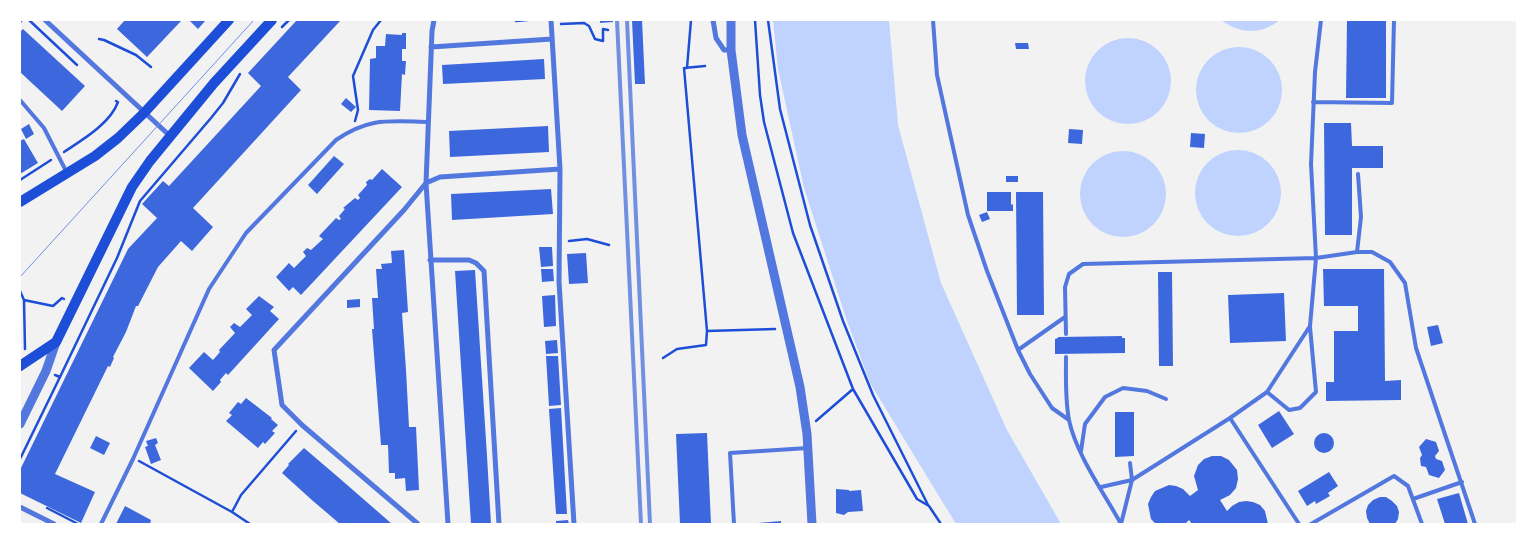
<!DOCTYPE html>
<style>
body{margin:0}
#map{position:relative;width:1537px;height:544px;overflow:hidden;background:#f2f2f2;font-family:"Open Sans",sans-serif}
canvas{display:block}
.frame{position:absolute;inset:0;border:21px solid #fff;pointer-events:none}
</style>
<div id="map">
<canvas width="1537" height="544"></canvas>
<div class="frame"></div>
</div>
<script>
const context = document.querySelector('canvas').getContext('2d');
context.lineJoin = 'round';
function fillPath(path, color) { context.fillStyle = color; context.fill(path, 'evenodd'); }
function strokePath(path, color, width, dash) { context.strokeStyle = color; context.lineWidth = width; context.lineCap = dash ? 'butt' : 'round'; context.setLineDash(dash || []); context.stroke(path); }
const water = new Path2D(`
 M773,20H889L898,125L941,283L1007,430L1061,524H956L870,383L846,318L804,188L778,69Z
 M1221,20H1280C1261,35 1239,34 1221,20Z
 M1085 81a43 43 0 1 1 86 0a43 43 0 1 1-86 0Z
 M1196 90a43 43 0 1 1 86 0a43 43 0 1 1-86 0Z
 M1195 193a43 43 0 1 1 86 0a43 43 0 1 1-86 0Z
 M1080 194a43 43 0 1 1 86 0a43 43 0 1 1-86 0Z`);
const building = new Path2D(`
 M125,20H182L147,57L117,29Z
 M189,20H206L198,29Z
 M297,20H341L288,77L301,90L193,208L213,227L192,251L181,241L158,267L138,306H136L126,332L113,357L114,358L110,367L108,366L55,474L95,492L81,523L20,493V470L128,249L157,218L142,204L163,181L169,186L261,86L248,73Z
 M600,20H613V22L600,23Z
 M632,20H642L645,84H635Z
 M1347,20H1386V98H1346Z
 M23,29L85,86L62,111L20,72V32Z
 M402,33H406V49H402V61H406L405,75L402,74L400,111L369,110L370,59L376,58V46H385L386,34L402,35Z
 M1015,43H1028L1029,49H1016Z
 M544,59L545,79L443,84L442,65Z
 M346,98L356,107L351,112L341,104Z
 M1324,123H1351L1352,146H1383V168H1352V235H1325Z
 M29,124L34,134L26,139L21,129Z
 M548,126L549,152L450,157L449,131Z
 M1069,129L1083,130L1082,144L1068,143Z
 M1191,133L1205,134L1204,148L1190,147Z
 M24,139L38,163L20,174V141Z
 M334,156L344,164L317,194L308,185Z
 M382,169L402,187L301,295L293,287L289,291L276,277L289,263L294,268L306,256L303,252L307,248L311,250L323,239L319,236L336,218L339,220L341,219L339,216L345,209L343,208L355,198L358,200L360,198L358,195L367,185L366,182L370,179L372,180Z
 M1006,176H1018V182H1006Z
 M551,189L553,214L452,220L451,194Z
 M987,192H1011V205L1013,204V211H987Z
 M1016,192H1043L1044,315H1017Z
 M987,212L990,219L982,222L979,215Z
 M539,247H552L553,266L541,267Z
 M404,250L408,312L402,313L406,370L409,427H416L419,490L406,491L405,478L395,479V473H389L388,445H381L372,329H374L372,298H378L376,269H382L381,264L392,263L391,251Z
 M586,253L588,283L569,284L567,254Z
 M541,269H553L554,281L542,282Z
 M1323,269H1384L1385,381L1401,380V400L1326,401V382H1334V331H1358V306H1324Z
 M475,270L487,456L491,524H471L455,271Z
 M1158,272H1172L1173,366H1159Z
 M1284,293L1286,341L1230,343L1228,295Z
 M555,295L556,326L544,327L542,296Z
 M259,296L274,307L270,311L279,319L228,375L226,373L220,380L221,382L213,391L189,368L204,352L213,360L220,352L219,350L235,333L230,327L234,323L240,327L252,315L246,309Z
 M360,299V307L347,308V300Z
 M1438,325L1443,343L1431,346L1427,327Z
 M1122,336V338H1125V353L1055,354V339L1058,338V337Z
 M557,340L558,353L546,354L545,341Z
 M546,356H558L561,405L549,406Z
 M246,398L272,418L271,419L278,425L272,431L275,433L265,444L263,442L258,448L226,421L232,415L229,413L238,402L241,404Z
 M561,408L567,514H556L549,409Z
 M1279,411L1294,434L1272,448L1258,425Z
 M1115,412H1134V456L1115,457Z
 M707,433L711,524H680L676,434Z
 M1314 443a10 10 0 1 1 20 0a10 10 0 1 1-20 0Z
 M96,436L110,443L104,455L90,448Z
 M156,438L158,443L155,445L161,460L151,464L145,447L148,446L146,441Z
 M1426,439L1436,442L1439,451L1435,456L1436,459L1442,461L1445,470L1439,478L1429,475L1426,467L1421,466L1420,458L1422,455L1419,447Z
 M304,448L338,477L392,524H340L313,501L282,473L289,465L288,464Z
 M1212,456H1221L1229,460L1237,470L1238,479L1236,488L1230,495L1220,500L1227,511L1232,506L1239,502L1246,501L1253,502L1260,505L1265,511L1268,524H1192L1189,520L1185,524H1156L1151,519L1148,504L1151,497L1155,491L1169,485L1176,486L1183,489L1190,496L1198,490L1194,476L1198,465L1204,459Z
 M1329,472L1338,486L1328,493L1330,496L1316,504L1315,501L1307,506L1298,491Z
 M836,489L849,490V491L861,490L863,511L848,512L844,515L836,513Z
 M1459,493L1468,524H1445L1437,499Z
 M1380,497H1386L1392,501L1397,506L1399,512L1398,519L1395,524H1370L1367,518L1366,511L1368,505L1373,500Z
 M125,506L151,520L150,524H116Z
 M568,520L569,524H556V521Z
 M781,521V524H758V523Z`);
const path = new Path2D(`
 M29,20L77,65
 M755,20L760,95L764,122L793,233L853,389L917,499L929,506L941,524
 M768,20L780,109L810,225L843,321L873,395L928,505
 M516,21L527,20
 M561,24L584,23L589,26L595,39L603,41V29L608,30
 M282,27L289,20
 M99,39L104,40L136,55L151,67
 M705,66L684,68L707,331L775,329
 M687,68L691,20
 M355,121L358,110L353,76L373,30L381,20
 M64,152C82,140 110,124 118,102L116,101
 M20,180L51,160
 M569,241L587,239L609,245
 M20,291L24,300L25,349
 M24,300L53,306L62,298L64,299
 M663,358L677,349L706,345L707,331
 M55,375L60,377L117,258L140,201L211,118L223,103L240,74
 M816,421L853,389
 M20,459L60,377
 M139,461L232,512L250,524
 M47,508L78,524
 M232,512L241,495L296,431`);
const service = new Path2D(`
 M933,20L937,75L968,215L987,271L1018,350L1030,374L1052,408L1069,420
 M20,21L21,20
 M20,100L44,128L66,171
 M1313,102L1392,103L1394,20
 M1357,252H1372L1390,262L1405,283L1416,348L1475,524
 M1066,334L1065,287L1069,274L1083,264L1316,258L1357,252L1361,217L1358,174
 M1018,350L1065,317
 M1066,357C1066,378 1065,399 1069,420C1076,454 1104,493 1121,524
 M1267,392L1289,410L1300,408L1316,392L1310,327
 M1230,418L1299,524
 M1081,451L1085,424L1105,397L1123,388L1147,391L1166,399
 M1101,487L1132,480L1230,418L1267,392L1310,326L1316,258L1311,164L1315,72L1321,20
 M1413,499L1462,482
 M101,524L133,459L209,289L246,233L336,140C370,117 389,121 428,122
 M734,524L730,453L808,448
 M1121,524L1132,480L1130,463
 M1311,524L1394,476L1408,486L1422,524`);
const minor = new Path2D(`
 M45,20L170,136
 M434,20L432,31L426,183L448,524
 M551,20L560,169L559,282L574,524
 M713,20L716,38L724,50H731
 M431,47L552,39
 M430,260H469L476,263L484,271L499,524
 M20,507L54,524
 M418,524L302,425L282,405L274,350L404,210L426,183L440,177L560,169`);
const tertiary = new Path2D(`
 M731,20V50L742,135L800,387L807,434L812,524
 M20,424L46,371L56,342`);
const secondary = new Path2D(`
 M20,202L95,156L118,138L144,113L229,20
 M20,366L56,342L132,187L150,161L214,83L272,20`);
const tram = new Path2D(`
 M20,277L254,20`);
const rail = new Path2D(`
 M617,20L641,524
 M627,20L650,524`);
fillPath(water, '#bfd3fe');
fillPath(building, '#3d67dc');
strokePath(path, '#1d4ed8', 2.5);
strokePath(service, '#5277de', 4);
strokePath(minor, '#5277de', 5);
strokePath(tertiary, '#5277de', 9);
strokePath(secondary, '#1d4ed8', 10);
strokePath(tram, '#7290e2', 1);
strokePath(rail, '#7290e2', 4);
</script>
